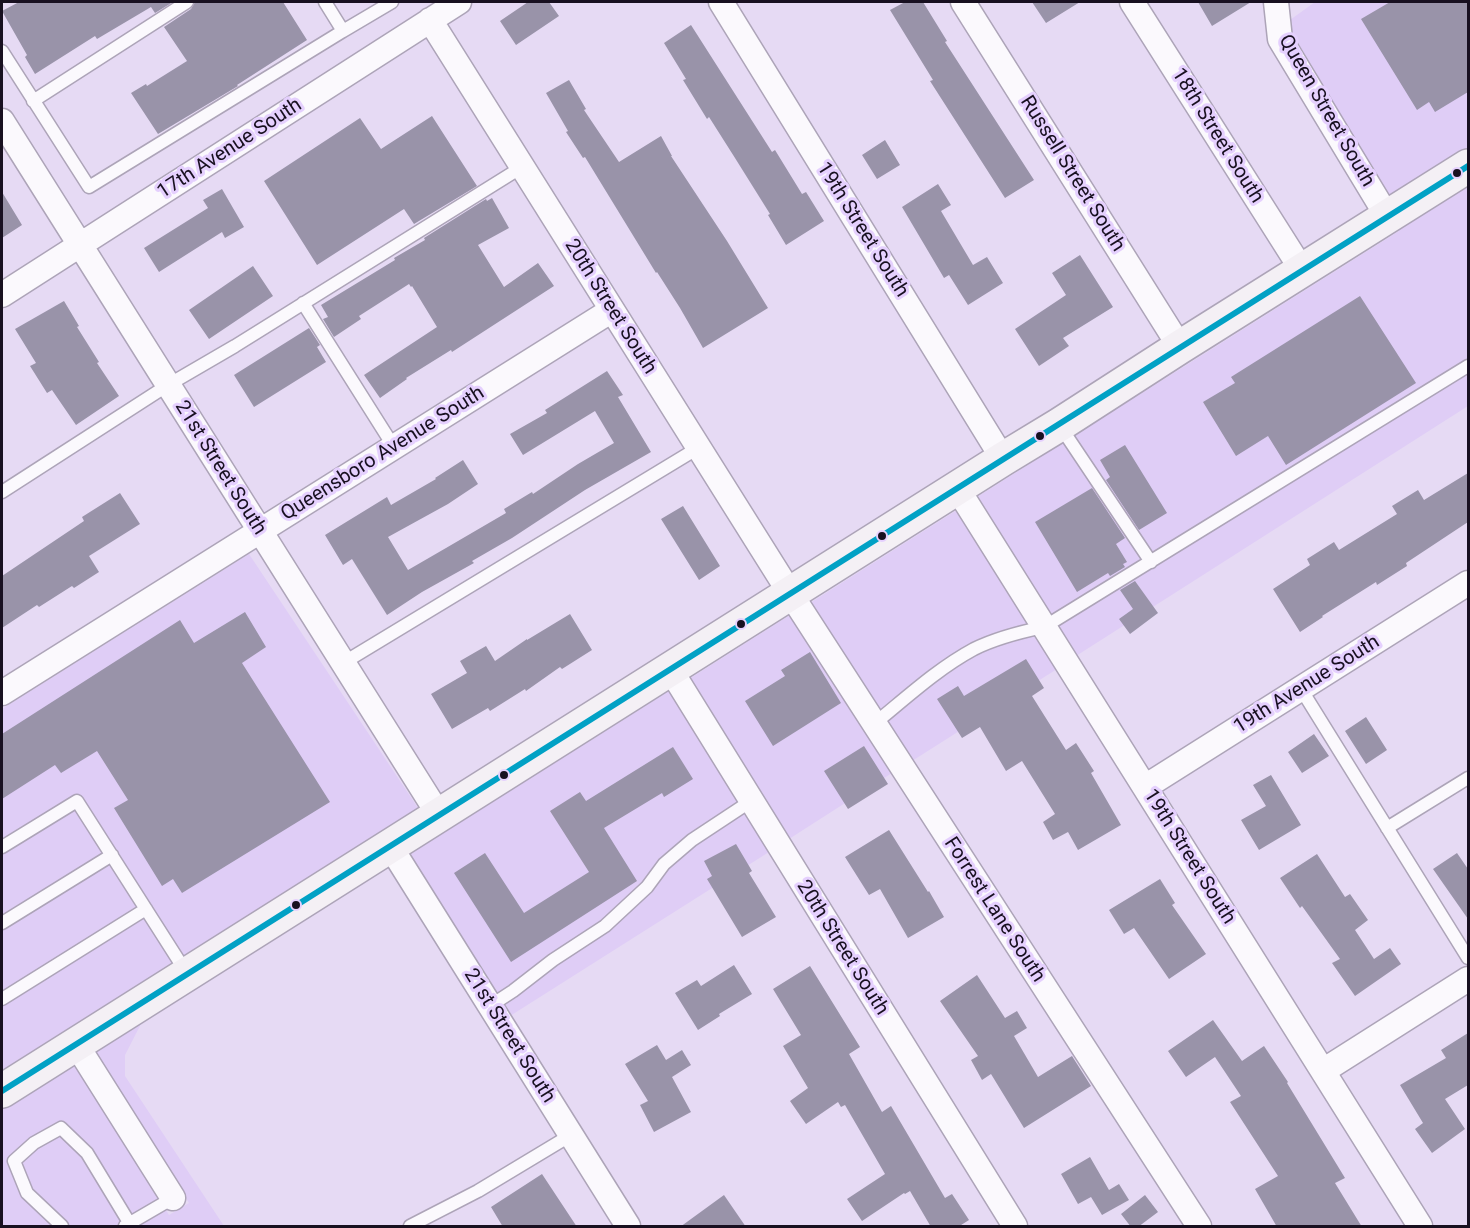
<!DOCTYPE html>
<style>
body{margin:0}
#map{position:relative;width:1470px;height:1228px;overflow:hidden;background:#e6daf4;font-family:Roboto,sans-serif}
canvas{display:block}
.frame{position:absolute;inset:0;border:3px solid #181020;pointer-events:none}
</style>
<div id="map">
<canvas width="1470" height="1228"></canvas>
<div class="frame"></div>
</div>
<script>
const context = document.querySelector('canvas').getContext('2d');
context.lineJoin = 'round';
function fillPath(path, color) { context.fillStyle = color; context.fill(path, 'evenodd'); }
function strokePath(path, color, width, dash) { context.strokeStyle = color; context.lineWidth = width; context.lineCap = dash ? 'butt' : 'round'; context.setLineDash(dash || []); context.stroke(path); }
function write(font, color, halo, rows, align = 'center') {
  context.font = font + ' Roboto,sans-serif'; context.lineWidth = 6; context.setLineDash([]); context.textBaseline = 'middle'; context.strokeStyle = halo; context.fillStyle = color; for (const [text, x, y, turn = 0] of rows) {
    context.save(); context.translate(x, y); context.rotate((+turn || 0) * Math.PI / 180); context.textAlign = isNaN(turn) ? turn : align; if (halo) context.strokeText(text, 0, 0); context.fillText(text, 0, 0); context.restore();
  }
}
const built = new Path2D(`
 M1315,2H1468V150L1390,199L1291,35L1290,20Z
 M1468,181V406L1076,656L977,497L1399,231L1397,226Z
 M957,510L1057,669L912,761L810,603Z
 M249,554L420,811L2,1076V709Z
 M790,615L892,773L789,839L689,679Z
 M669,691L769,852L510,1016L407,851L434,833L437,837Z
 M143,1020L125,1055V1076L224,1226H2V1107L73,1062L169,1215L189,1203L93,1049Z`);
const building = new Path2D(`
 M19,2H173L155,13L151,7L97,39L95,36L35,74L25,57L27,55L2,11Z
 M195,2H283L307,40L237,85L238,86L158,134L131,93L146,84L147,86L187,61L164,27L191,9Z
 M528,2H549L559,16L516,45L500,21Z
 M905,2H923L947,41L945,42L1034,180L1005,198L930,81L933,80L890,10Z
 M1032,2H1080L1046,23Z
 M1198,2H1251L1212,26Z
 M1390,2H1468V92L1435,112L1429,102L1417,110L1361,19Z
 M691,25L772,152L775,150L802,194L806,192L824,221L786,245L768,215L770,214L735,158L709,117L707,119L683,80L686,79L664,43Z
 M569,80L586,109L584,110L619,162L661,136L672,156H671L727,241L768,308L703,348L680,308L657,272L656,273L585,157L583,158L566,132L568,131L546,93Z
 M432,116L477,186L414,224L404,209L317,265L264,181L360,118L381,149Z
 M885,140L900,165L877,179L862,155Z
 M938,184L951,205L941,211L973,265L987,257L1003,283L968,305L949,275L944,278L902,207Z
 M222,189L244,227L225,238L222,232L159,272L144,248L208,208L203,200Z
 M2,192L22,225L2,238Z
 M492,198L509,228L478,245L504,287L538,263L554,286L452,352L451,350L406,378L407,379L380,398L364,375L437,327L412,286L411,287L409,284L359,316L361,319L334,337L323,319L328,317L321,305L395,260L394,258L425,240L424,238L486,199L487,201Z
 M1080,255L1113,307L1063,338L1069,346L1039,366L1015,329L1066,295L1052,273Z
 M253,266L273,296L209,339L189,310Z
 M1360,296L1416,383L1286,465L1268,436L1236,456L1203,402L1235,383L1231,377Z
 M64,301L79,326L77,327L99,362L97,363L119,396L76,425L52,390L47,393L30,366L36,363L15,329Z
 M309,328L320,345L317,347L326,362L254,407L234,375Z
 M607,371L623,395L618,397L651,452L585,490L512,538L472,561L474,563L422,592L387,615L352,559L343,565L325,535L387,497L391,505L436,479L435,478L463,460L478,484L448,504L388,537L408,570L446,548L506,513L504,509L532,492L533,494L578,464L614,443L595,411L523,455L510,434L547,413L545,410Z
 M1125,445L1167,513L1139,530L1106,480L1110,477L1100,460Z
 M1468,473V522L1406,563L1407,566L1377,585L1376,582L1322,616L1323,617L1300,632L1273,589L1310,565L1307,559L1334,542L1339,550L1397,514L1392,506L1418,490L1424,500Z
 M1092,488L1125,538L1116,544L1127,562L1123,564L1125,567L1110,576L1108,573L1077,592L1035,522Z
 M120,493L140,524L89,556L99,572L74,588L72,586L39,607L37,605L2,628V576L84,521L82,517Z
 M683,506L720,566L699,580L661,519Z
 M1135,581L1158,613L1130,634L1119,619L1133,609L1120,590Z
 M245,612L266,647L242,663L330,802L182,893L173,879L162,886L114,808L128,800L97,751L61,773L55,765L2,799V734L180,620L194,643Z
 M570,614L592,650L562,669L560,667L526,691L525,689L490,711L488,708L452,729L431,694L467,673L460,661L486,646L495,661L527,639V640Z
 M810,652L841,703L773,746L745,701L785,676L781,670Z
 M1026,659L1044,688L1032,696L1066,750L1076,743L1094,771L1091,773L1121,825L1078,850L1068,832L1053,840L1043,822L1055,814L1022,761L1006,771L980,727L962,738L937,699L958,686L964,696Z
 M1366,717L1387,750L1366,764L1345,731Z
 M1314,734L1329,756L1302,773L1288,752Z
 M864,746L888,784L848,809L824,771Z
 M673,747L693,779L664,797L662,793L604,828L637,881L511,962L454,873L485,853L524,913L589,872L550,811L580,792L586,801Z
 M1271,775L1301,825L1259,850L1241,820L1266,806L1253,785Z
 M889,830L928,892L929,891L944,917L908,938L880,889L869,895L845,857Z
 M736,844L752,871L749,873L776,917L742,937L707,879L712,876L704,861Z
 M1457,853L1468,869V919L1433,869Z
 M1317,854L1345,897L1350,894L1368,920L1355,930L1374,959L1390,948L1401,964L1355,996L1332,963L1340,959L1302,906L1300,908L1280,878Z
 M1160,879L1175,903L1172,905L1206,954L1169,979L1134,928L1124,934L1109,910Z
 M734,965L752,994L719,1014L720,1016L698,1030L675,993L697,980L701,986Z
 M810,966L860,1047L849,1054L882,1112L891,1106L945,1198L952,1194L969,1220L958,1227H931L910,1191L905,1194L904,1193L862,1221L847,1199L885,1174L845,1105L841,1107L838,1102L806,1124L790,1101L808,1088L783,1046L801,1035L773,989Z
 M977,975L1005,1018L1017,1011L1027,1028L1014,1036L1038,1077L1072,1056L1091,1086L1024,1128L991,1074L982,1080L971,1060L978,1056L940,1001Z
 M1213,1020L1242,1061L1264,1046L1288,1082L1287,1083L1345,1178L1335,1183L1362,1227H1277L1255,1189L1278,1176L1230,1102L1241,1096L1215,1057L1186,1077L1168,1051Z
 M1468,1033V1085L1445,1099L1465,1129L1432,1153L1415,1129L1423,1123L1400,1085L1446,1058L1441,1050Z
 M657,1045L666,1060L682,1050L691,1065L672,1077L691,1112L654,1132L640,1105L648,1101L625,1064Z
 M1090,1157L1109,1190L1119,1184L1129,1200L1102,1215L1091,1197L1078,1204L1061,1174Z
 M542,1174L577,1227H503L491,1207Z
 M724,1195L746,1227H680Z
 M1145,1195L1158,1212L1138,1227H1131L1121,1214Z`);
const lane = new Path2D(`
 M343,31L392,2
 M2,51L89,187L343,31L325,2
 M33,101L187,2
 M303,303L394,447
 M1060,426L1151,562
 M2,492L168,385L235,346L522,167
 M343,663L698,448
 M1301,689L1468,958
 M874,724C906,698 937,669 974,649C996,638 1020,632 1044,627L1468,366
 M1387,828L1468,778
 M2,847L77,801L186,972
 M2,923L112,855
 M2,999L146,909
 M490,1006L513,991L553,960L605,926L647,887L664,864L692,840L751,801
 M62,1226L27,1193L14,1161L34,1143L61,1128L87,1153L130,1224
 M125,1226L173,1198
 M410,1226L478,1191L571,1135`);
const street = new Path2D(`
 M721,2L1003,459
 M963,2L1180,347
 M1132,2L1302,270
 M1276,2L1280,39L1387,216
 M430,20L790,593L1199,1226
 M2,121L439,815
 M2,295L459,2
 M957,488L1420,1226
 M670,669L1015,1226
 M2,693L612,310
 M1145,787L1468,583
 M390,846L628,1226
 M76,1044L173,1198
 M1323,1071L1468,979`);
const secondary = new Path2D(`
 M2,1091L1003,459L1059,425L1180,347L1468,166`);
const bus1 = new Path2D(`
 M2,1091L1468,166`);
const markers = [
 [1457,173,5,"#181020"],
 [1040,436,5,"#181020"],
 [882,536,5,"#181020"],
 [741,624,5,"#181020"],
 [504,775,5,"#181020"],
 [296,905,5,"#181020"]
];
const streetNames = [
 ["Queen Street South",1326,111,60],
 ["18th Street South",1217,136,58],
 ["17th Avenue South",230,149,-33],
 ["Russell Street South",1072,174,58],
 ["19th Street South",862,230,58],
 ["20th Street South",610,307,58],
 ["Queensboro Avenue South",383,454,-32],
 ["21st Street South",220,468,58],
 ["19th Avenue South",1307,685,-32],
 ["19th Street South",1189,857,58],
 ["Forrest Lane South",994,910,57],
 ["20th Street South",842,948,58],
 ["21st Street South",509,1036,58]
];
fillPath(built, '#dfcdf6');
fillPath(building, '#9993a9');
strokePath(lane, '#ada4b8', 15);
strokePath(street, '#ada4b8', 27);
strokePath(secondary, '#ada4b8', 36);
strokePath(lane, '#fbf9fd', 12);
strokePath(street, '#fbf9fd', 24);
strokePath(secondary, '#f4f0f5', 33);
strokePath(bus1, '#01a1c5', 6);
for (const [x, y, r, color] of markers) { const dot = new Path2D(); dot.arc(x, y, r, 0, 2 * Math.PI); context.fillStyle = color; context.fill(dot); strokePath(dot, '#e5d0fe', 2); }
write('20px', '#181020', '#e5d0fe', streetNames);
</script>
